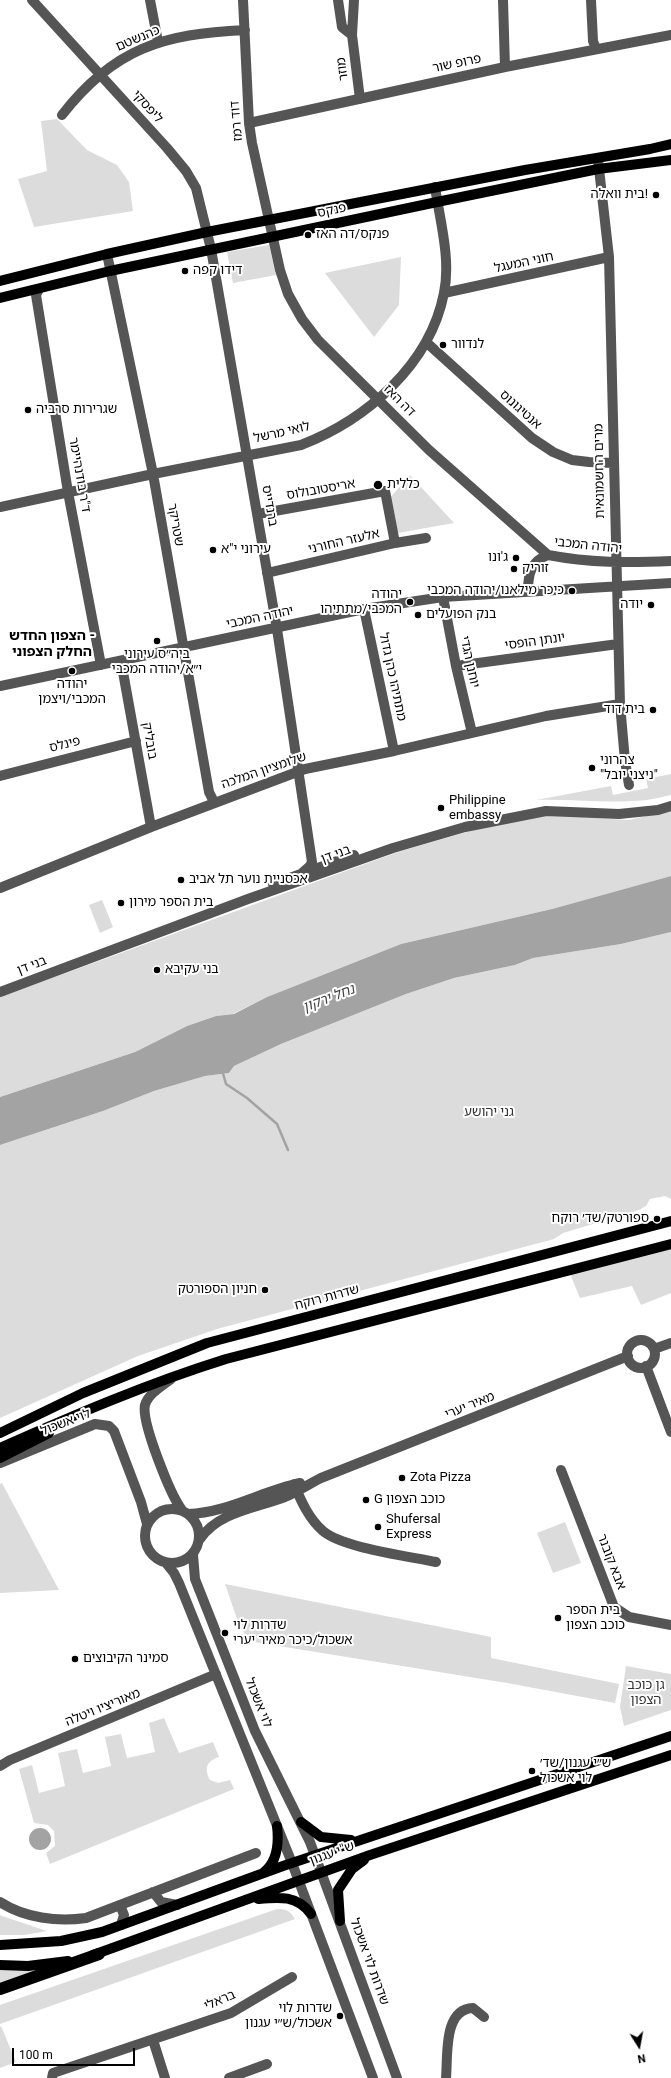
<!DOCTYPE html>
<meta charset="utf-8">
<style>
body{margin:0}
#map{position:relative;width:671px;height:2078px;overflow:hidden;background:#fff;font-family:Roboto,sans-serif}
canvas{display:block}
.north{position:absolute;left:619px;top:2026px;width:40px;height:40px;-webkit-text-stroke:3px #fff;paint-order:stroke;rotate:169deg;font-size:11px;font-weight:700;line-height:16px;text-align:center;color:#000}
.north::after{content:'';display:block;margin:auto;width:14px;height:18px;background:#000;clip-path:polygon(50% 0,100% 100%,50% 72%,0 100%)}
.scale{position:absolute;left:12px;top:2048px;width:123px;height:18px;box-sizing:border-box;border:2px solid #000;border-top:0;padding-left:5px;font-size:12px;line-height:14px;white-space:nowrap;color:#000;-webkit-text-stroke:3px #fff;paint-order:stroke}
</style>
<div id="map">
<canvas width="671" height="2078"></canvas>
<div class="north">N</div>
<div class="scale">100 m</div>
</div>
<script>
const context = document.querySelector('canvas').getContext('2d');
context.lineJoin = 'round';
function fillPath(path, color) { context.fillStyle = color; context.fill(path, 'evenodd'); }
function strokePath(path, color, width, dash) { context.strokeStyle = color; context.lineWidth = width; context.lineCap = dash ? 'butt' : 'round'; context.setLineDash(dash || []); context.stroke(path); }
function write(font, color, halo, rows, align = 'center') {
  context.font = font + ' Roboto,"Noto Sans Hebrew",sans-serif'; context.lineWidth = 4; context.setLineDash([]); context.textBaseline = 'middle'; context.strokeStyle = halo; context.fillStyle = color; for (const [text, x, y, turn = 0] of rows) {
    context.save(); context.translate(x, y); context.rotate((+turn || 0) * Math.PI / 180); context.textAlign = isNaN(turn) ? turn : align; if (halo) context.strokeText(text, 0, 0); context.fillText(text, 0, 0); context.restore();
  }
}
const green = new Path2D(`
 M57,119L87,150L117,165L129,182L133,211L34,227L18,179L47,171L41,121Z
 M269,245L276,275L233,283L227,252Z
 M401,257L399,305L374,337L325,273Z
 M410,475L454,523L398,533L389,499Z
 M671,774V795C658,798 645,801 631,801C599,803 568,799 536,800L611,786L613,795L648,788L646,779Z
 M671,811V876L552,909L401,944L267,997L233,1014L216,1016L187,1026L135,1052L0,1097V997L398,852L470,831L528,818L552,815L628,820Z
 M102,900L113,927L100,933L89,905Z
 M671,932V1199L665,1196L650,1199L646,1206L639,1210L563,1233L554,1239L217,1329L138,1356L0,1418V1145L103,1111L154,1091L205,1076L229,1073L234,1066L281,1044L406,994L454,978L515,965L533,958L621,944Z
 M671,1247V1293L641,1305L632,1286L580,1298L570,1274Z
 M2,1483L59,1590L0,1593V1484Z
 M565,1522L581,1563L553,1573L537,1533Z
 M225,1584L491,1637V1658L619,1684L615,1703L507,1683L248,1641L236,1616Z
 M626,1666L671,1674V1710L624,1726L620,1707Z
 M164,1718L179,1753L213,1742L219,1757C206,1761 204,1769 210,1780L218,1783L230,1780L234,1789L50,1864L46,1853L55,1846L54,1831L48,1825L34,1823L19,1769L32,1765L39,1793L65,1786L58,1753L77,1749L83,1773L111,1766L105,1737L121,1734L127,1758L155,1752L149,1723Z
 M277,1909C287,1909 290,1911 295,1919L0,2024V2005Z
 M0,1915L2,1916L47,1931L24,1935H0Z
 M55,1968L0,1986V1969Z
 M1,2026L16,2062L0,2068V2027Z`);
const water = new Path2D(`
 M671,876V932L621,944L533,958L515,965L454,978L406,994L281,1044L234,1066L229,1073L205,1076L154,1091L103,1111L0,1145V1097L135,1052L187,1026L216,1016L234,1014L267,997L401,944L552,909Z
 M29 1839a11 11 0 1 1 22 0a11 11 0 1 1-22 0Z`);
const stream = new Path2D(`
 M222,1070L226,1084L247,1098L277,1124L288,1150`);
const minor = new Path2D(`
 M32,0L167,148L186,171L196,188L211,249L277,629L312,862L310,866L302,873
 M150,0L158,42
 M243,0L249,123L252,143L280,270L288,294L302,319L318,340L429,450L548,555
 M338,0L342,27L352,35L360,99
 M503,0L505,67
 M591,0L593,41L596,49
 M352,35L354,0
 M62,115C114,48 163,34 245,30
 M249,123L505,67L671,35
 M598,160L609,257L620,704L625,761L629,785
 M107,254L153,474L209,792L214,802
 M39,289L36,295L68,492L101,665
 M444,293L609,257
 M426,342L532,438L553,452L572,460L589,462L613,463
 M0,507L153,474L301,445C366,420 430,365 444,293C451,259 440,221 435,187
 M258,514L385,491L395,543
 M267,573L395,543L426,538
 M528,591C528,574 531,561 548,555C590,563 628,563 671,561
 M443,597L456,666L472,733
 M364,609L394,751
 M121,661L151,827
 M456,666L618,644
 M0,686L364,609L443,597L671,583
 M0,776L136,741
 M273,884L354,855
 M0,888L151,827L305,769L394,751L546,716L620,704
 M0,992L248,899L393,848L465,827L546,811L619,814L658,810L671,806
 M627 1354a14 14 0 1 1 28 0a14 14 0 1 1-28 0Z
 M654,1349L671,1343
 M646,1366L671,1432
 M171,1379C162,1386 148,1394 145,1405C141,1422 171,1496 182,1510
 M0,1463L95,1424L109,1426L114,1431L141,1502L147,1524
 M561,1470L614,1607L629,1617L671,1625
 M294,1484C301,1501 309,1519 323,1531C343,1548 408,1556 436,1562
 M145 1536a27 27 0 1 1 54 0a27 27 0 1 1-54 0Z
 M188,1514C227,1513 262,1491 300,1483
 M200,1539C218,1512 256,1508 285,1497C297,1492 309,1484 321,1478L628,1356
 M193,1555L195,1579L255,1731L310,1842L397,2078
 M166,1563L174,1573L179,1583L292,1863L373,2078
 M0,1766L10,1760L216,1674
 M153,1892L161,1902L177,1905
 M0,1902C25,1918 57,1922 86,1918L256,1853
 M120,1905L124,1915L121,1925
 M153,2040L165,2078
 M52,2078L53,2073L231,2013L292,1977
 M229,2078L267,2064
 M446,2078C448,2056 443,2009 473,2008L484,2017`);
const major = new Path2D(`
 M0,281L107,254L207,232L525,170L650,149L671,144
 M0,298L110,271L437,202L598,169L671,160
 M0,1433L83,1393L207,1343L671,1221
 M0,1448C74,1415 149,1383 226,1359L671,1244
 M0,1458L49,1433
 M301,1822L321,1837L351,1840
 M263,1873C278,1862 279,1843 277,1826
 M258,1899C279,1897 297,1895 311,1914
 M340,1921L338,1890L352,1869L364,1860
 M0,1945L61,1941L102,1932L283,1866L671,1736
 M93,1955L370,1855L671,1755
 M0,1965L28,1966L68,1961`);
const highway = new Path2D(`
 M0,1989L99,1954`);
const markers = [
 [656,195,4,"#000"],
 [308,235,4,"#000"],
 [185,271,4,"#000"],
 [443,345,4,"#000"],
 [28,410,4,"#000"],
 [378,485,5,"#000"],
 [213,550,4,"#000"],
 [516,558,4,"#000"],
 [514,569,4,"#000"],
 [572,591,4,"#000"],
 [410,602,4,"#000"],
 [651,605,4,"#000"],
 [418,615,4,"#000"],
 [157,641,4,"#000"],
 [72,671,4,"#000"],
 [653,710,4,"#000"],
 [592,768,4,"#000"],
 [441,808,4,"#000"],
 [181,880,4,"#000"],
 [121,903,4,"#000"],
 [157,970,4,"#000"],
 [657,1219,4,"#000"],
 [265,1290,4,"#000"],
 [402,1478,4,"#000"],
 [366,1500,4,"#000"],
 [378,1527,4,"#000"],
 [558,1618,4,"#000"],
 [225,1633,4,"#000"],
 [75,1659,4,"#000"],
 [532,1771,4,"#000"],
 [340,2016,4,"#000"]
];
const streetNames = [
 ["כהנשטם",138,39,-23],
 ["פרופ שור",457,64,-12],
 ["מוזר",343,69,-97],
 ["ליפסקי",147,107,48],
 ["דוד רמז",237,121,-95],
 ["פנקס",332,211,-12],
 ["חוני המעגל",524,263,-12],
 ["דה האז",399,401,45],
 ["אנטיגונוס",520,410,42],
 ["לואי מרשל",282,433,-13],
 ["מרים החשמונאית",600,471,-91],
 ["ד\"ר בודנהיימר",79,475,80],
 ["אריסטובולוס",321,490,-10],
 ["ברנדייס",269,506,80],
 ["שטריקר",175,525,80],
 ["אלעזר החורני",344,542,-13],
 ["יהודה המכבי",588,546,6],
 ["יהודה המכבי",260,618,-12],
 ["יונתן הופסי",535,642,-8],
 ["יוחנן הגדי",469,662,78],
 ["מתתיהו כהן גדול",392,677,78],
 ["בובליק",149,741,80],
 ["פינלס",65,745,-14],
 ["שלומציון המלכה",264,771,-19],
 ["בני דן",336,855,-20],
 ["בני דן",32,966,-21],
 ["שדרות רוקח",327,1298,-15],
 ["מאיר יערי",470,1406,-22],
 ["לוי אשכול",66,1423,-21],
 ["אבא קובנר",611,1562,69],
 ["לוי אשכול",258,1703,68],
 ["מאוריציו ויטלה",103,1708,-22],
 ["ש''י עגנון",332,1854,-20],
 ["שדרות לוי אשכול",369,1962,70],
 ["בראלי",220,2001,-23]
];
const poiNames = [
 ["בית וואלה!",648,195,"right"],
 ["פנקס/דה האז",316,235],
 ["דידו קפה",193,271],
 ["לנדוור",451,345],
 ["שגרירות סרביה",36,410],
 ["כללית",387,485],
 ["עירוני י\"א",221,550],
 ["ג'ונו",508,558,"right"],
 ["זוריק",522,569],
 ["כיכר מילאנו/יהודה המכבי",564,591,"right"],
 ["יהודה",402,595,"right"],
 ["המכבי/מתתיהו",402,610,"right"],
 ["יודה",643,605,"right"],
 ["בנק הפועלים",426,615],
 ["ביה״ס עירוני",157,655,"center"],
 ["י״א/יהודה המכבי",157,670,"center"],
 ["יהודה",72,685,"center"],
 ["המכבי/ויצמן",72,700,"center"],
 ["בית דוד",645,710,"right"],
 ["צהרוני",600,761],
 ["\"ניצני יובל\"",600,776],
 ["Philippine",449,801],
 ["embassy",449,816],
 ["אכסניית נוער תל אביב",189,880],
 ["בית הספר מירון",129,903],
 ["בני עקיבא",165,970],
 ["ספורטק/שד׳ רוקח",649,1219,"right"],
 ["חניון הספורטק",257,1290,"right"],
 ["Zota Pizza",410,1478],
 ["G כוכב הצפון",374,1500],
 ["Shufersal",386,1520],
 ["Express",386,1535],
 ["בית הספר",566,1611],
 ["כוכב הצפון",566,1626],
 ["שדרות לוי",233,1626],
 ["אשכול/כיכר מאיר יערי",233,1641],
 ["סמינר הקיבוצים",83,1659],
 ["ש״י עגנון/שד׳",540,1764],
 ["לוי אשכול",540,1779],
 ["שדרות לוי",332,2009,"right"],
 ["אשכול/ש״י עגנון",332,2024,"right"]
];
const parkNames = [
 ["גני יהושע",489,1113],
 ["גן כוכב",646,1686],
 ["הצפון",646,1701]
];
const neighbourhoodNames = [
 ["הצפון החדש -",52,636],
 ["החלק הצפוני",52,652]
];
const waterNames = [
 ["נחל ירקון",329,999,-21]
];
fillPath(green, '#dcdcdc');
fillPath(water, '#a3a3a3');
strokePath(stream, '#a3a3a3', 2.5);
strokePath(minor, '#555', 10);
strokePath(major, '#000', 10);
strokePath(highway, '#000', 12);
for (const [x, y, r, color] of markers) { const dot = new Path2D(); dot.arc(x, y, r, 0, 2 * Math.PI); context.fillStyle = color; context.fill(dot); strokePath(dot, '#fff', 1.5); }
write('13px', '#000', '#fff', streetNames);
write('13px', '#000', '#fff', poiNames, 'left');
write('13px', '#333', '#fff', parkNames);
write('bold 14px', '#000', '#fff', neighbourhoodNames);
write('italic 14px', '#444', '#fff', waterNames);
</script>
